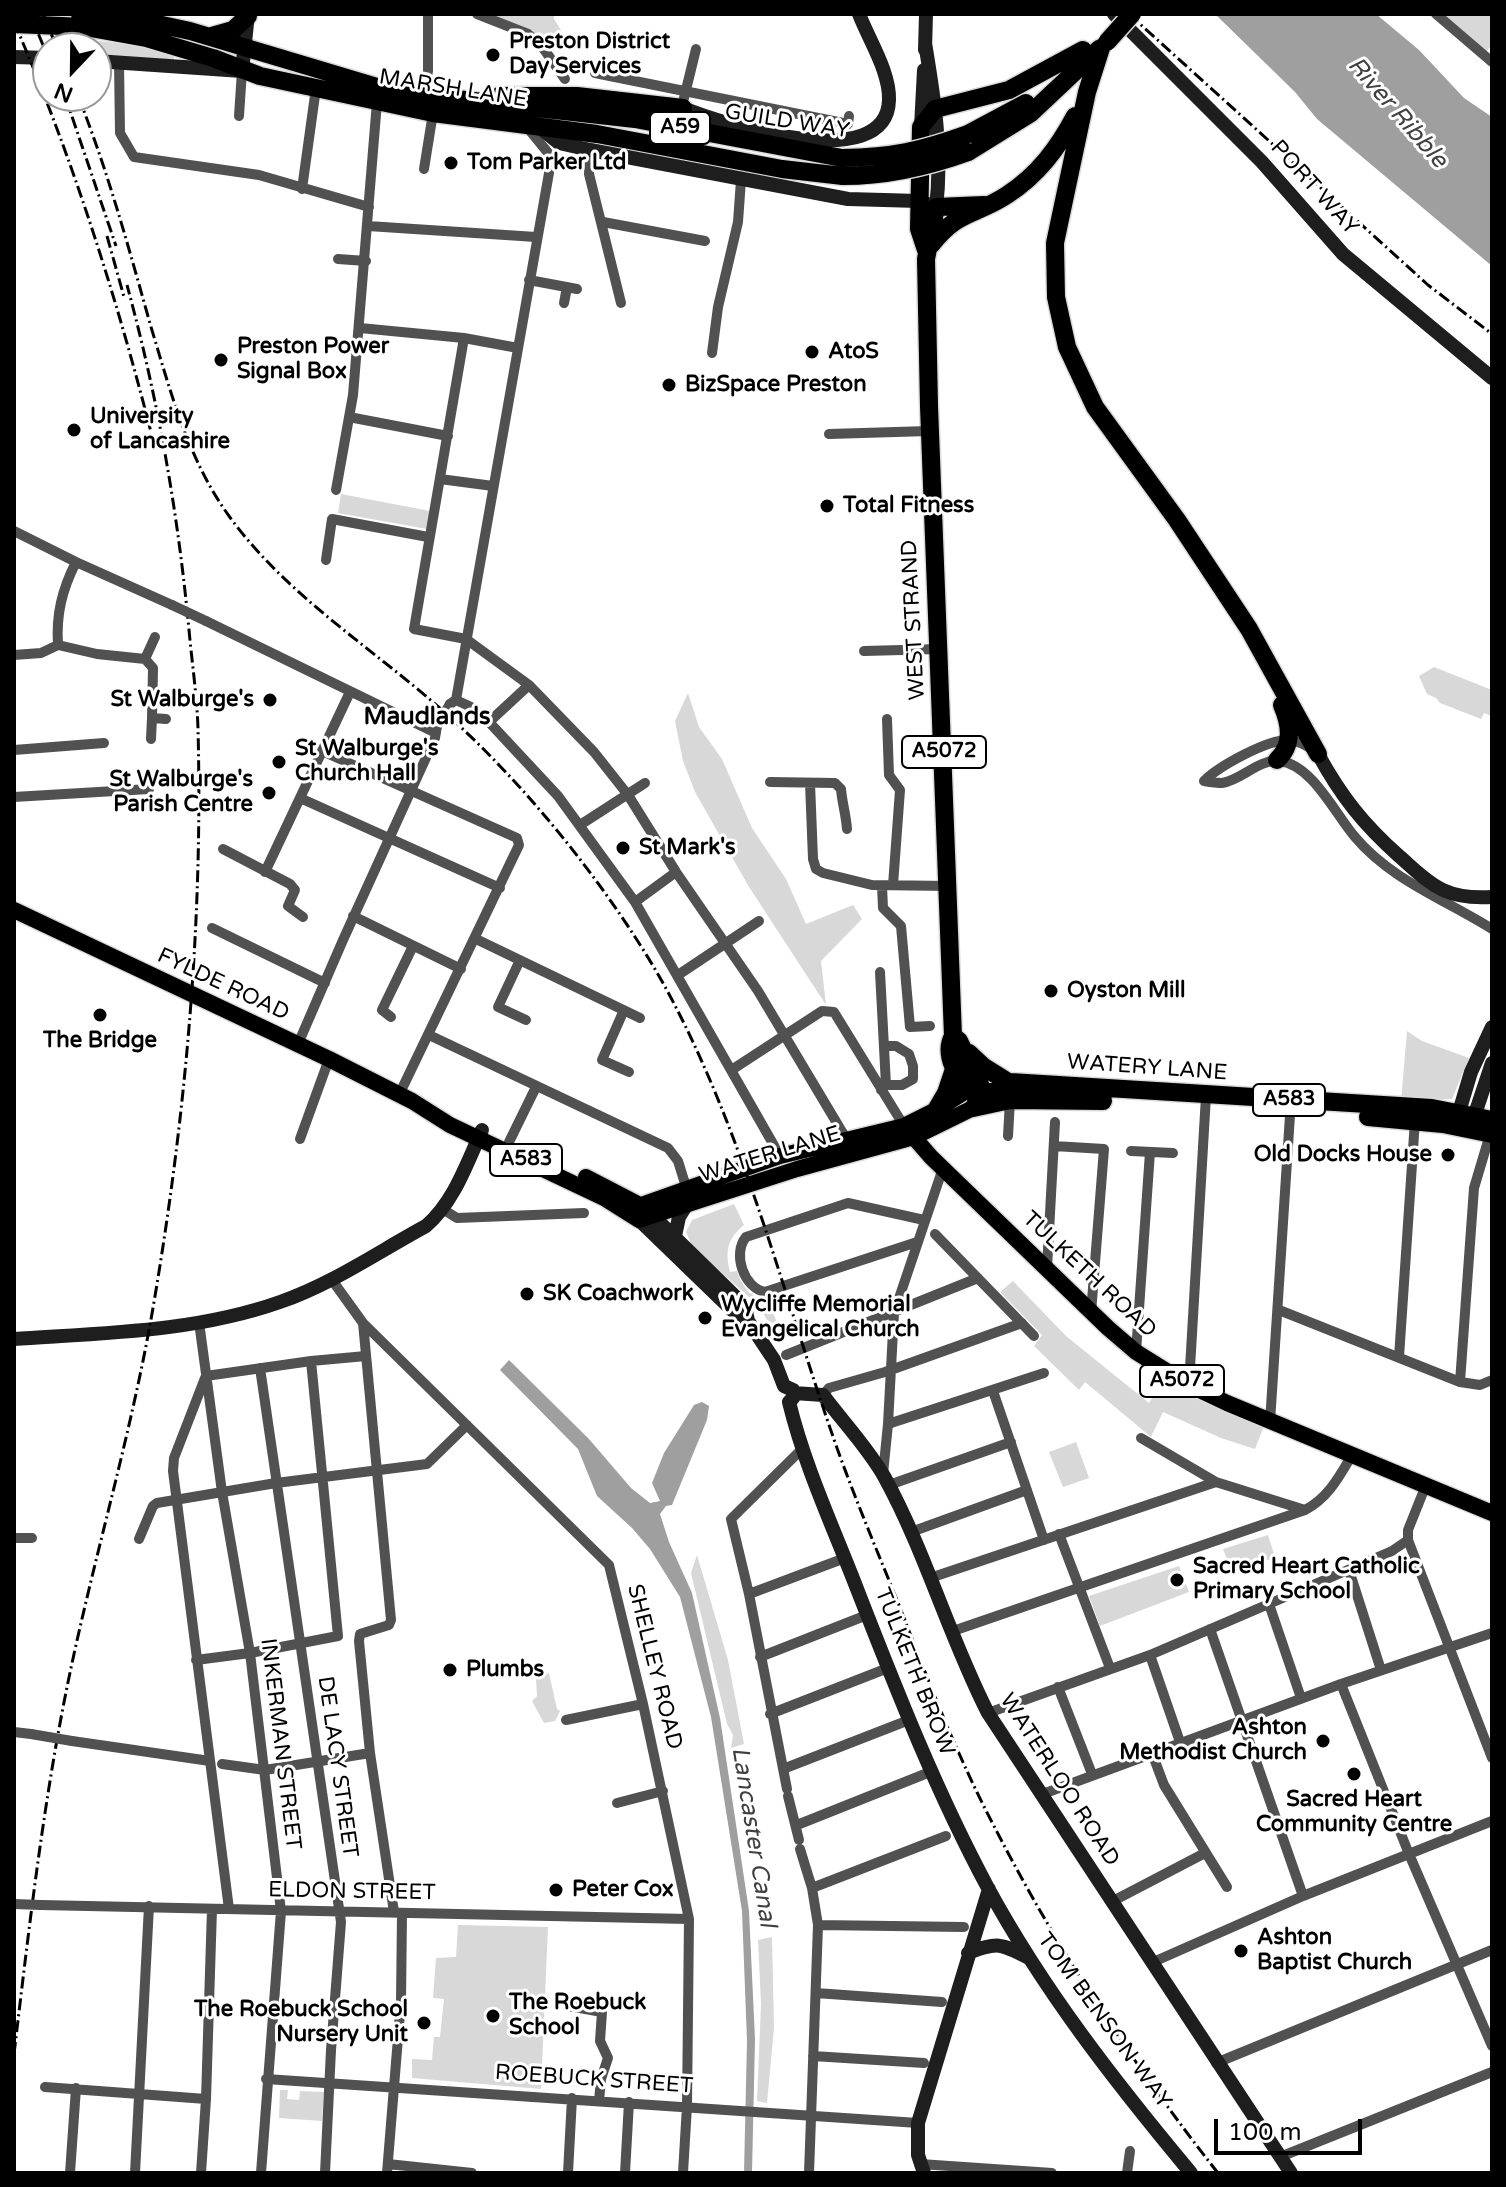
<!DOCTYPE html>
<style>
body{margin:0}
#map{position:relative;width:1506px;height:2187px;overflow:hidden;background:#fff;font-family:"Varela Round",sans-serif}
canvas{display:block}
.frame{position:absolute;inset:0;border:16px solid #000;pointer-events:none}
.north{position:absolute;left:32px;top:32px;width:80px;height:80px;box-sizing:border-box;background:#fff;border:2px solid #999;border-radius:50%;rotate:202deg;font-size:22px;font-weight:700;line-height:32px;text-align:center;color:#000}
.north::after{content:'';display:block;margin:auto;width:28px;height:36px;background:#000;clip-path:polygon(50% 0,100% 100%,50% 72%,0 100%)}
.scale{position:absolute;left:1214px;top:2119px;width:148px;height:36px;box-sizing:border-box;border:4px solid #000;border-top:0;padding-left:10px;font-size:24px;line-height:28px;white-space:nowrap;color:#000;-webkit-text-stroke:6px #fff;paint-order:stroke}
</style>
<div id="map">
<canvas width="1506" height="2187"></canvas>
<div class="frame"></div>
<div class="north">N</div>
<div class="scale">100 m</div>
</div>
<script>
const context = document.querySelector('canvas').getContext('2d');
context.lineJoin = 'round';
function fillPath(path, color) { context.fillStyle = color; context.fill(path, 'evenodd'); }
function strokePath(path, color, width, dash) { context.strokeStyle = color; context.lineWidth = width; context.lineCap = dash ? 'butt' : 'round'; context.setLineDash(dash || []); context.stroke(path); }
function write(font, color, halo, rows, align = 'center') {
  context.font = font + ' "Varela Round",sans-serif'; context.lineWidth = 6; context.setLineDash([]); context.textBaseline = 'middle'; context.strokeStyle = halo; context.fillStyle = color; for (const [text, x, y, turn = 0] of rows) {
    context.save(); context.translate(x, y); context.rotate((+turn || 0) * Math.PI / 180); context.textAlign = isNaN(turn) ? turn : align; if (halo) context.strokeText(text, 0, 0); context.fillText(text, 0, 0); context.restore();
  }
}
const green = new Path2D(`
 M482,14H554V19L567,40L547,47Z
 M1442,14H1492V45L1486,52Z
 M73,38L133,45L174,55V62L96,54V48H79Z
 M341,494L430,511L427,529L338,513Z
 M1434,667L1492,690V716L1484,713L1481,719L1440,703L1436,698L1427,694L1419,676Z
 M688,693L699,727L722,759L752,828L786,879L806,924L853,905L862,919L821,961L826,1005L749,887L695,792L683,761L675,721Z
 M1407,1031L1422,1041L1469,1058L1452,1099L1401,1101Z
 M734,1204L744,1225C727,1239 725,1251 730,1272L737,1271C744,1291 751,1296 770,1303L783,1341L781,1342L757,1304L693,1248L686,1232L692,1220Z
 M1013,1281L1066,1336L1149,1403L1162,1381L1201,1401L1264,1426L1255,1449L1221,1438L1163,1412L1151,1437L1085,1382L1079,1390L1034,1346L1042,1335L1000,1292Z
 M1076,1442L1089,1478L1063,1487L1049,1452Z
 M1268,1535L1275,1557L1233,1575L1223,1549Z
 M697,1555L728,1660L744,1744L731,1748L733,1735L727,1724L691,1573Z
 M1179,1566L1189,1592L1100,1626L1089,1596Z
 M549,1673L557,1709L560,1711L555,1721L544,1723L532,1701L537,1696L536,1679Z
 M458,1925L548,1927L541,2089L412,2078V2059L432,2060L434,2037H440L444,1999L433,1998L436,1958L456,1957Z
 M772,1937L774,2028L767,2103L757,2101L761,2004L758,1940Z
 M280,2090H288L287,2099L299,2100L300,2091L324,2092L322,2121L279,2118Z`);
const water = new Path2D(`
 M1215,14H1376L1419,50L1464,98L1492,117V266L1317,119L1295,92Z
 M509,1360L589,1439L631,1488L650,1503L660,1501L652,1483L664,1453L694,1405L702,1402L709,1406L707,1420L672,1505L666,1506L660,1514L669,1542L692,1593L720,1718L749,1911L755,2039L752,2173H744L747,2040L742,1911L711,1717L680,1597L650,1549L632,1528L597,1496L578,1449L500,1370Z`);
const street = new Path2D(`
 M477,14L528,34L541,45L565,79
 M1436,14L1492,62
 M119,63L120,133L134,157L259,175L369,207
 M595,73L848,124L849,116
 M426,81L428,71V14
 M684,98L696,49
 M239,116L242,71
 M590,150L589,174L621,303
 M424,169L433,113
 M302,189L316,88
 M603,222L705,241
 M368,226L536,237
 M338,259L366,261
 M529,280L577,289
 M564,303L567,287
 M360,328L464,338L518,348
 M464,338L414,629L466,639L529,685L594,752L628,795L676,872L758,991L847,1140
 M712,353L718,307L738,222L741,180
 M349,417L448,436
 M829,434L929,431
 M440,479L493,486
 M336,490L353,395L377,102
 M14,531L76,562L172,605
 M326,560L332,519L428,537
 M206,621L436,733
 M58,645C56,614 62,590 76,562
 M864,651L940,649
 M14,655L41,653L58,645L97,654L145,659L153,668L152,718
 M145,659L155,637
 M456,700L471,707L489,722L558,796L635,902L780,1156
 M450,704L456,700L549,173V154L527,127
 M887,719L889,775L900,790L893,885
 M489,722L529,685
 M151,739L152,718L166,719
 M14,750L104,743
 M322,751L517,838L519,845L399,1095
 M1204,781C1210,782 1217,783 1222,783C1242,780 1258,759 1279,761C1312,764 1335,814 1355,837C1391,880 1446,900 1492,929
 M1204,781C1219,766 1268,739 1289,740C1298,741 1306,745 1313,750
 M770,782L835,783L841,789C842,802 846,815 847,829
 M810,783L813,859L816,869L823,873L872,885L949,886
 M14,797L149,789
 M300,798L500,888
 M580,825L645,783
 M223,849L290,884L295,890L288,906L303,917
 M265,872L350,692
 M882,886L883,908L901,926L910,1027L930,1026
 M635,902L676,872
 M353,916L461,969
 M212,928L325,983
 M476,939L640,1018
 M520,960L498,1007L526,1020
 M880,972L886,1085L881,1090
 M678,975L759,921
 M624,1010L602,1060L629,1072
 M391,1017L382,1010L413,946
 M429,1035L668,1148L678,1161L687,1190
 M298,1044L343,940L435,738L437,726
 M884,1046H896L909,1054L913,1066V1079L902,1085H886
 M733,1069L822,1011L834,1012L904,1126
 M1008,1136L1010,1100
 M300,1139L329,1059
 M509,1142L536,1087
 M1054,1146L1104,1149L1091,1313
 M1131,1151L1173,1153
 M444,1210L457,1218L584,1213
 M935,1234L1034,1336
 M917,1242L765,1292C744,1288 732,1254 746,1237L848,1203L924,1220
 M1047,1268L1055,1122
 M332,1280L363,1323L609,1565L643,1704L689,1919L687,2106L683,2173
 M1279,1310L1460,1382L1480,1385L1492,1380
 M199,1322L222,1492L250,1653L281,1911L261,2173
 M363,1323L391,1620L389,1625L360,1634L359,1641L370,1753L394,1912
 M1136,1352L1150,1152
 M786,1355L978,1278
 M1399,1357L1415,1120
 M260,1368L341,1922L331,2050L325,2173
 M206,1376L311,1361L366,1356
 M205,1378L174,1458L173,1471L229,1909
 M1460,1382L1474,1188L1491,1131
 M1189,1385L1206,1096
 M993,1391L1044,1540
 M823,1395L829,1388L885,1372L1022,1323
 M1270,1422L1291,1100
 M888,1424L1044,1373
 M1141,1438L1216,1482L1305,1510C1328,1498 1339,1477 1352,1455
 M883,1474L888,1424L894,1313L943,1168
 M889,1485L1011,1442
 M911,1532L1027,1490
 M1059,1534L1110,1668
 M14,1538H32
 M139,1539L153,1506L157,1503L276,1483L427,1464L467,1425
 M1408,1540L1492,1758
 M1349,1570L1381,1670
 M930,1578L1216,1482
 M749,1594L845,1558
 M1269,1604L1301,1698
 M1210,1629L1303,1896
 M953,1631L1305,1510
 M1150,1655L1180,1742
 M760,1657L867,1615
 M196,1660L250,1653L338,1636L311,1361
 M1341,1684L1409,1854L1492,2046
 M1058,1687L1092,1774
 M988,1713L1150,1655L1392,1551L1408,1540V1530L1426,1485
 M770,1714L888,1668
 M566,1720L643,1704
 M14,1732L31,1734
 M72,1741L210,1761
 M1152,1753L1164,1785L1227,1887
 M222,1764L265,1770L370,1753
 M783,1769L909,1720
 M787,1789L749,1594L731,1519L803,1448
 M1040,1795L1341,1684L1492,1633
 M788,1796L799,1840
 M617,1803L663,1791
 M797,1825L930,1772
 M800,1849L812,1888L818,1925L809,2173
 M812,1888L946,1836
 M1113,1901L1205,1853
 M41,1905L689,1919
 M818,1925L964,1927
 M1151,1963L1303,1896L1492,1821
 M816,1993L942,2002
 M569,2006L602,2012L600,2041L608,2058L601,2079L599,2101
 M813,2056L924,2063
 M1216,2063L1492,1950
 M266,2079L918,2123
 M45,2087L206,2099
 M1280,2157L1492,2072
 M388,2164L472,2173
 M920,2164L1052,2173
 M70,2173L76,2088
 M135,2173L149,1906
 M201,2173L206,2099L212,1909
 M387,2173L401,2001L402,1913
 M568,2173L572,2098
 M625,2173L629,2102
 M1127,2173L1130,2151`);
const secondary = new Path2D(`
 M1114,14L1262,162L1343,254L1492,378
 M925,50L926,14
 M14,57L48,58
 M96,61L242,71L248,14
 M683,108C722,124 887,176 889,100C890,72 869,40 859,14
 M539,127L559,143L590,150L848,199L919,201L936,207C943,153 934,97 925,43
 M921,127L924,70
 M1318,754C1341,796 1363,824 1399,856C1413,868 1426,882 1443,890C1458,897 1476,898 1492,897
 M1456,1122L1471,1072L1492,1027
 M1472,1123L1492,1063
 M652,1215L745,1306L748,1321L774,1360L784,1386L793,1390V1398L789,1402C805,1468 835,1531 859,1594C898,1694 937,1793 988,1888C1044,1991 1116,2083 1191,2173
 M639,1220L733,1311L748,1321
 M675,1236L679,1217L687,1204
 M14,1339C103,1333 195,1332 280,1302C332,1284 378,1252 426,1226C454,1202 467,1163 482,1130
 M794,1393L823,1395C843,1422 869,1449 885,1478C926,1553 949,1637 988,1713L1291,2173
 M968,1953C998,1941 1002,1944 1029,1958
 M924,2173L918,2155V2123L989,1889`);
const primary = new Path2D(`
 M14,910L329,1059L412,1101L450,1125L604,1198L639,1220L797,1169L914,1137L973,1108
 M904,1126L931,1157L1108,1328L1136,1352L1189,1385L1227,1403L1492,1513
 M586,1177L640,1205
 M627,1210L780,1156L904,1126L936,1110L968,1090`);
const highway = new Path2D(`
 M80,14L139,20L190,31L394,92L635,119L842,158
 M14,24L85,27L146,38L213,58L260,76L433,113L597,134L782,169L843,176
 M212,36L233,30L248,16
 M1101,48L1087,92L1055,243L1056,297L1067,347L1095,407L1177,520L1249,629L1318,754
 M499,96H577L683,108
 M968,134L1026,103
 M968,152L1031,113L1099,49
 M984,205L936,207L926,259L929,406L953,1036C943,1054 957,1080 972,1092H1020L1035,1099
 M931,245C958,210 975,216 1007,195C1038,175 1058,148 1075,116
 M926,250L919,229L921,127L935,109L1009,90L1083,50
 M1277,760C1294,744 1290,724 1282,705
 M953,1036L959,1041L980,1084L976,1102
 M969,1053L984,1067L1008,1082
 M1010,1082L1432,1108L1492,1120
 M973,1108L1010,1100L1103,1101
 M936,1110L946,1093L954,1069
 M1368,1117L1443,1124L1492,1134`);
const rail = new Path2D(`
 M30,14L48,57
 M43,14L57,48
 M1129,14L1428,285L1492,334
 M14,22C72,156 117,298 153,440
 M65,96L116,246
 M78,96C108,171 129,249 151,327C171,393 188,459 229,516C289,599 378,651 452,719C530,790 611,891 663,983C743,1128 782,1292 837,1448C856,1501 878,1553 899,1605C928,1680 957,1756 995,1828C1056,1947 1135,2068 1218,2173
 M107,236L124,297
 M14,2054C30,1920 45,1786 74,1654C100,1536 134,1421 154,1302C186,1113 203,921 198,729C197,696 192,663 189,630C178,513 158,399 127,285`);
const streetBridge = new Path2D(`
 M172,605L206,621
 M437,726L450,704
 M31,1734L72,1741
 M14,1904L41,1905`);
const highwayBridge = new Path2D(`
 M1107,42L1132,14
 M842,158C893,157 921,151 968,134
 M843,176C888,176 927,167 968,152`);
const markers = [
 [493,55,8,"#000"],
 [451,163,8,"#000"],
 [812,352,8,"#000"],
 [221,360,8,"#000"],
 [669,385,8,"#000"],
 [74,430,8,"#000"],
 [827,506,8,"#000"],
 [270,700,8,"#000"],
 [279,762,8,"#000"],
 [269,793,8,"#000"],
 [623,848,8,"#000"],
 [1051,991,8,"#000"],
 [100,1015,8,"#000"],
 [1448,1155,8,"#000"],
 [527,1294,8,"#000"],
 [705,1318,8,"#000"],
 [1177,1580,8,"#000"],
 [450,1670,8,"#000"],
 [1323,1741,8,"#000"],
 [1354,1774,8,"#000"],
 [556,1890,8,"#000"],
 [1241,1951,8,"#000"],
 [493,2016,8,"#000"],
 [424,2023,8,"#000"]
];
const shields = [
 [680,128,60],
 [944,752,84],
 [1289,1100,72],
 [526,1160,72],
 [1182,1381,84]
];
const shieldNames = [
 ["A59",680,128],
 ["A5072",944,752],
 ["A583",1289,1100],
 ["A583",526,1160],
 ["A5072",1182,1381]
];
const poiNames = [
 ["Preston District",509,42],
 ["Day Services",509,67],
 ["Tom Parker Ltd",467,163],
 ["Preston Power",237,347],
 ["Signal Box",237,372],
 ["AtoS",828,352],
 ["BizSpace Preston",685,385],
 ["University",90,417],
 ["of Lancashire",90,442],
 ["Total Fitness",843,506],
 ["St Walburge's",254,700,"right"],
 ["St Walburge's",295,749],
 ["Church Hall",295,774],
 ["St Walburge's",253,780,"right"],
 ["Parish Centre",253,805,"right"],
 ["St Mark's",639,848],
 ["Oyston Mill",1067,991],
 ["The Bridge",100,1041,"center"],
 ["Old Docks House",1432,1155,"right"],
 ["SK Coachwork",543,1294],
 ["Wycliffe Memorial",721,1305],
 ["Evangelical Church",721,1330],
 ["Sacred Heart Catholic",1193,1567],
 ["Primary School",1193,1592],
 ["Plumbs",466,1670],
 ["Ashton",1307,1728,"right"],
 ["Methodist Church",1307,1753,"right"],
 ["Sacred Heart",1354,1800,"center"],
 ["Community Centre",1354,1825,"center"],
 ["Peter Cox",572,1890],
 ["Ashton",1257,1938],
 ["Baptist Church",1257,1963],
 ["The Roebuck",509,2003],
 ["School",509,2028],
 ["The Roebuck School",408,2010,"right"],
 ["Nursery Unit",408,2035,"right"]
];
const streetNames = [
 ["MARSH LANE",453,89,9],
 ["GUILD WAY",787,122,9],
 ["PORT WAY",1314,188,48],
 ["WEST STRAND",914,620,-93],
 ["FYLDE ROAD",223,985,25],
 ["WATERY LANE",1147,1068,4],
 ["WATER LANE",770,1155,-17],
 ["TULKETH ROAD",1089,1275,43],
 ["SHELLEY ROAD",654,1667,76],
 ["TULKETH BROW",914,1672,68],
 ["INKERMAN STREET",280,1744,83],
 ["DE LACY STREET",337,1767,82],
 ["WATERLOO ROAD",1059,1780,57],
 ["ELDON STREET",352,1892,1],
 ["TOM BENSON WAY",1104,2021,54],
 ["ROEBUCK STREET",594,2080,4]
];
const waterNames = [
 ["River Ribble",1397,113,49],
 ["Lancaster Canal",753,1837,81]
];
const neighbourhoodNames = [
 ["Maudlands",427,718]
];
fillPath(green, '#d8d8d8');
fillPath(water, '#9f9f9f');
strokePath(primary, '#dbdbdb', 19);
strokePath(highway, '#dbdbdb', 21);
strokePath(street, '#515151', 10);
strokePath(secondary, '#1e1e1e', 14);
strokePath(primary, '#000', 16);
strokePath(highway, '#000', 18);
strokePath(rail, '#000', 3, [12, 4, 2, 4]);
strokePath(highwayBridge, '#dbdbdb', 21, []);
strokePath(streetBridge, '#515151', 10);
strokePath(highwayBridge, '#000', 18);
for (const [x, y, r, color] of markers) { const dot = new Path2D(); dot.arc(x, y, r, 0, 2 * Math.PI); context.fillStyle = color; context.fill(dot); strokePath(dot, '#fff', 3); }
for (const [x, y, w] of shields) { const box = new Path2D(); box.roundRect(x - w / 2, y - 16, w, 32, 6); context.fillStyle = '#fff'; context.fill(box); strokePath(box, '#000', 2); }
write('bold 20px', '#000', null, shieldNames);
write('bold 22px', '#000', '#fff', poiNames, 'left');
write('22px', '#000', '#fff', streetNames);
write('italic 24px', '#404040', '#fff', waterNames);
write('bold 24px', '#000', '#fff', neighbourhoodNames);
</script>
